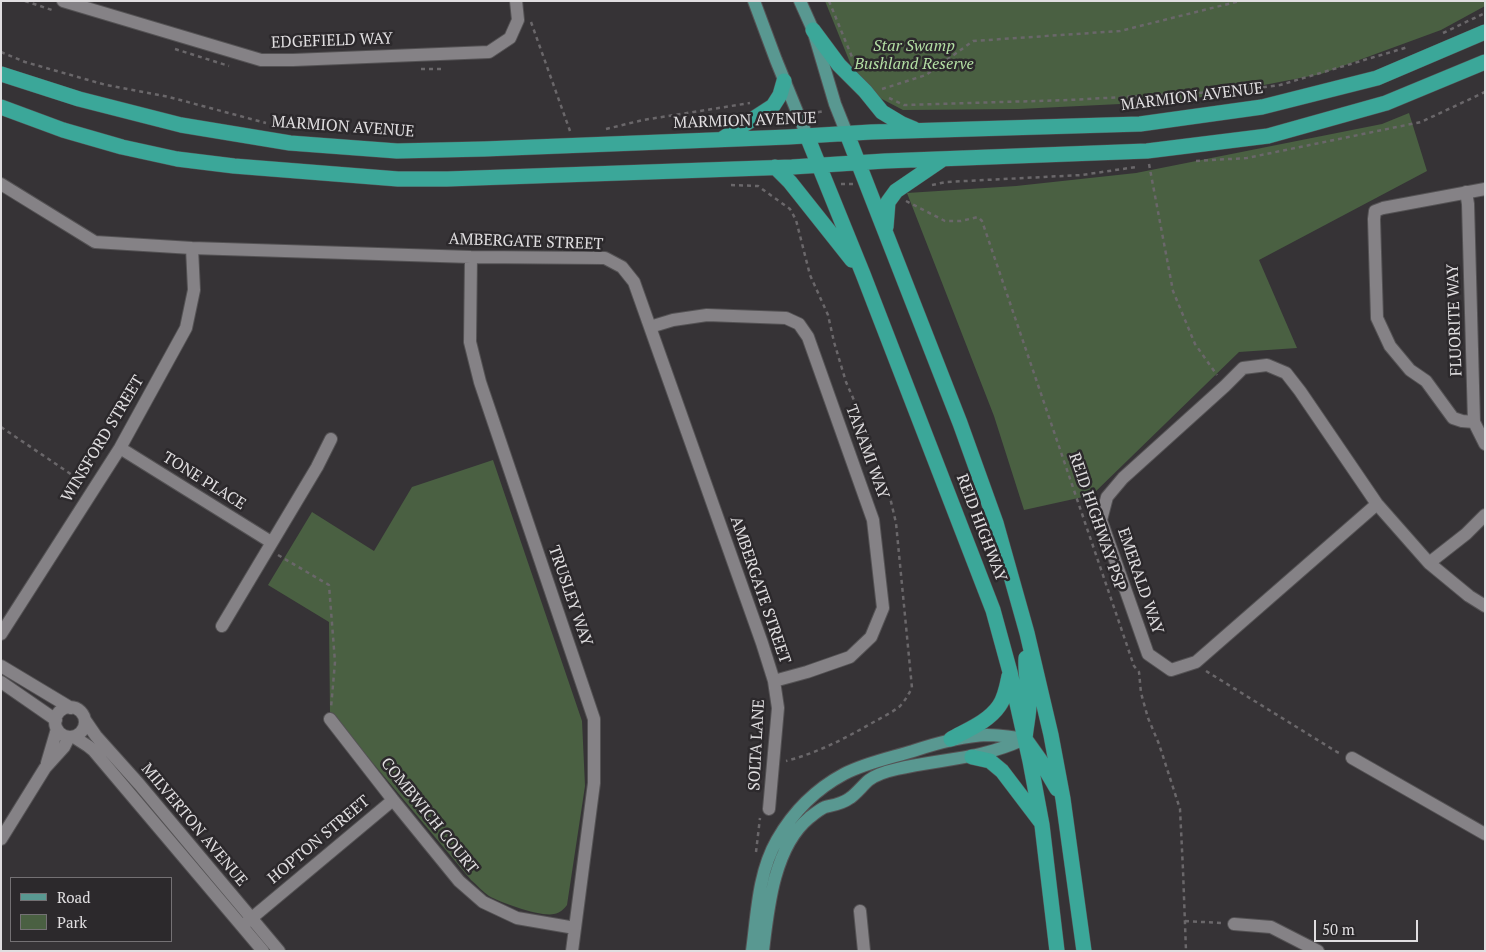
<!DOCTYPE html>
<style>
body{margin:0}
#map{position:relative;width:1486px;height:952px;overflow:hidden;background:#363336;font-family:"PT Serif",serif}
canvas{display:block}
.frame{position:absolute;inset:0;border:2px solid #e0dee0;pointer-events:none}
.legend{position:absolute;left:10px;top:877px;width:162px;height:65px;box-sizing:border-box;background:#2c292c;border:1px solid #747174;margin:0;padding:6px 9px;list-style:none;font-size:15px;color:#e0dee0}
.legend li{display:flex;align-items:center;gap:10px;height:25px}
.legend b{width:25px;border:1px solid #747174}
.scale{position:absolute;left:1314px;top:920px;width:104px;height:22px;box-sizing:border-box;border:2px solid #e0dee0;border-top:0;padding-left:6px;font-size:15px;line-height:18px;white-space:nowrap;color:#e0dee0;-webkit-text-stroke:4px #2c292c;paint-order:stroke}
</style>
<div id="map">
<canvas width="1486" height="952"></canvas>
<div class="frame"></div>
<ul class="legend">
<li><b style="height:6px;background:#599891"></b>Road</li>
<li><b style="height:14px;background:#4a6042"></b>Park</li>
</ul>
<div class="scale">50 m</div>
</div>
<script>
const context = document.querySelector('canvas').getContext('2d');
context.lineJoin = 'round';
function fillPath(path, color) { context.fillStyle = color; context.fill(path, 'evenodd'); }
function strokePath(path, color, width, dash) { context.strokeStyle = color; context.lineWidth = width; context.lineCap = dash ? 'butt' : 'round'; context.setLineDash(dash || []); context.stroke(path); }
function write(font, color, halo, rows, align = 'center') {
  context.font = font + ' "PT Serif",serif'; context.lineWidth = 5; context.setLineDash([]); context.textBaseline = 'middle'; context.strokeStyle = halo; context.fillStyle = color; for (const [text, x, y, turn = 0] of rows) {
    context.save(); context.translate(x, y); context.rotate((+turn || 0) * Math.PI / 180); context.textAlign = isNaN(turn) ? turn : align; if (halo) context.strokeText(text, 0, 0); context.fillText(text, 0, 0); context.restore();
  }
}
const green = new Path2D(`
 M825,1H1485V6L1441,30L1321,74L1181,101L1019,109L903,110L878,97L851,65Z
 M1409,113L1427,171L1259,260L1297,348L1239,352L1092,495L1024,510L994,416L907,193L1016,186L1136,173L1382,124Z
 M493,460L582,721L585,786L567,905C564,909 560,913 554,914C541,917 501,903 489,896C483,892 477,885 471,880L330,712L329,622L268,585L312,512L374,551L412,487Z`);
const path = new Path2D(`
 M25,1L55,11
 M829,1L852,57
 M531,22L570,131
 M1443,33L1485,13
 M175,49L229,66
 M1,52L25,62L106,85L169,97L266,123
 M421,69H441
 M882,89L926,75L973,41L1120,31L1240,1
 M1133,97L1137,110
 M889,98L904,105L1069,100L1233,91L1280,85L1408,47
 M810,114L824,111
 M284,126L311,129
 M606,129L643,120L750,103
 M381,134L413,135
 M1196,161L1247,158L1421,122L1485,92
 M1149,164L1173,291L1195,344L1217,375
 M841,184H853
 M731,185L758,186L790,209L796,220L810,275L828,315L834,342L846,382L857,407L889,493L896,523L912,688C908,695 905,701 899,707C891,713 881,718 872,723C844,739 817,753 786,761
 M932,185L946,182L1082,175L1136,167
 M906,201L945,221H961L978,217L982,221L1134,666L1139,672L1141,693L1148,718L1159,744L1180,809L1183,870L1186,951
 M1,427L84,483
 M278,555L329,585L335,662L331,708
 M1206,671L1337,752L1342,754
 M756,852L760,818
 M1185,921L1221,923`);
const minor = new Path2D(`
 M63,1L261,60H293L489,52L510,38L518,20L516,1
 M1,184L95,242L192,248L471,257L605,258L622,267L634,282L762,643L774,681L778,708L769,809
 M1466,192L1468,204L1474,422L1485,444
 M471,257L470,342L480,382L594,719V783L572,951
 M650,327L673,320L707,315L786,318L799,324L808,337L873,520L883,608L871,637L850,657L807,672L774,681
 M1474,422L1462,421L1453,418L1426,381L1410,370L1390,346L1377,318L1374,219L1375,211L1383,208L1485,189
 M120,448L271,542
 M1377,504L1196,662L1171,670L1148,654L1101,520L1107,497L1123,478L1225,386L1243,368L1267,365L1286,373L1300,391L1377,504L1429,563L1469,596L1485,606
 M1429,563L1466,534L1485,515
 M222,626L317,467L331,439
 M1,634L120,448L186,328L194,290L192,248
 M1,666L71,708
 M1,682L56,720
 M55 722a15 15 0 1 1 30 0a15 15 0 1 1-30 0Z
 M330,719L393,800L459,881L483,902L517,918L575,928
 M85,720L96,736L139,784L279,951
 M74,737L88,746L93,750L263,951
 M1352,758L1485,834
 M47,763L57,729
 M1,839L45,768L64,747L69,737
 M860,911L864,951
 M247,922L393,800
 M1234,924L1271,927L1318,951`);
const major = new Path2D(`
 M754,1L776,60L807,136
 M800,1L813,30L835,104L847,134
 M752,951C757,914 758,873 777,840C793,812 816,789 844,774C865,763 890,758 913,751C937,743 961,736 987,735C999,735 1012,737 1025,739
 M763,951C768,908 774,847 809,818C814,814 820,809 825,807C834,805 842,804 850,798C857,793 862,786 869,780C877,774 888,771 897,769C941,759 981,759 1022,740`);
const highway = new Path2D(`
 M813,30L839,65L865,91L882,112L902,124L914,129
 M1,74L79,99L181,125L290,143L397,151L484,149L788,137L871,132L1140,124L1262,107L1377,78L1485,32
 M1,107L63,130L122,147L177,159L234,166L398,179H447L792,167L885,161L1147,151L1268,136L1386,103L1485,62
 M847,134L960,423L996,523L1027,633L1051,735L1063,799L1084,951
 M807,136L863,274L993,610L1010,672L1030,761L1042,825L1057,951
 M722,139L773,106L780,95L784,81
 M775,167L790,182L852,260
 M886,227L888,202L896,191L943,159
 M1026,658C1025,671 1028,684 1029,698C1030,712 1026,725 1025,739L1040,760L1057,789
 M951,739C967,730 988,722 999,706C1005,698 1007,686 1009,676
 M972,757L990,761L1002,771L1040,821`);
const streetNames = [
 ["EDGEFIELD WAY",332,41,-2],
 ["MARMION AVENUE",1192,97,-7],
 ["MARMION AVENUE",745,121,-2],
 ["MARMION AVENUE",343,127,4],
 ["AMBERGATE STREET",526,242,2],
 ["FLUORITE WAY",1455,320,-92],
 ["WINSFORD STREET",103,439,-59],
 ["TANAMI WAY",867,452,70],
 ["TONE PLACE",204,481,32],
 ["REID HIGHWAY PSP",1097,522,71],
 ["REID HIGHWAY",981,528,69],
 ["EMERALD WAY",1140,581,71],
 ["AMBERGATE STREET",760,590,71],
 ["TRUSLEY WAY",570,596,71],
 ["SOLTA LANE",757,745,-87],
 ["COMBWICH COURT",429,816,51],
 ["MILVERTON AVENUE",194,825,50],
 ["HOPTON STREET",319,840,-40]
];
const parkNames = [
 ["Star Swamp",914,46],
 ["Bushland Reserve",914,64]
];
fillPath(green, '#4a6042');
strokePath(minor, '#545254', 14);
strokePath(major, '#545254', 14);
strokePath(highway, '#545254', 16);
strokePath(path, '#6a676a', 2.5, [4, 4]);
strokePath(minor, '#858286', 12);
strokePath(major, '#599891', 12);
strokePath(highway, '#3ba799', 15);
write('16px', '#e0dee0', '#2c292c', streetNames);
write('italic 16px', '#b3dfa4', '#2c292c', parkNames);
</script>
